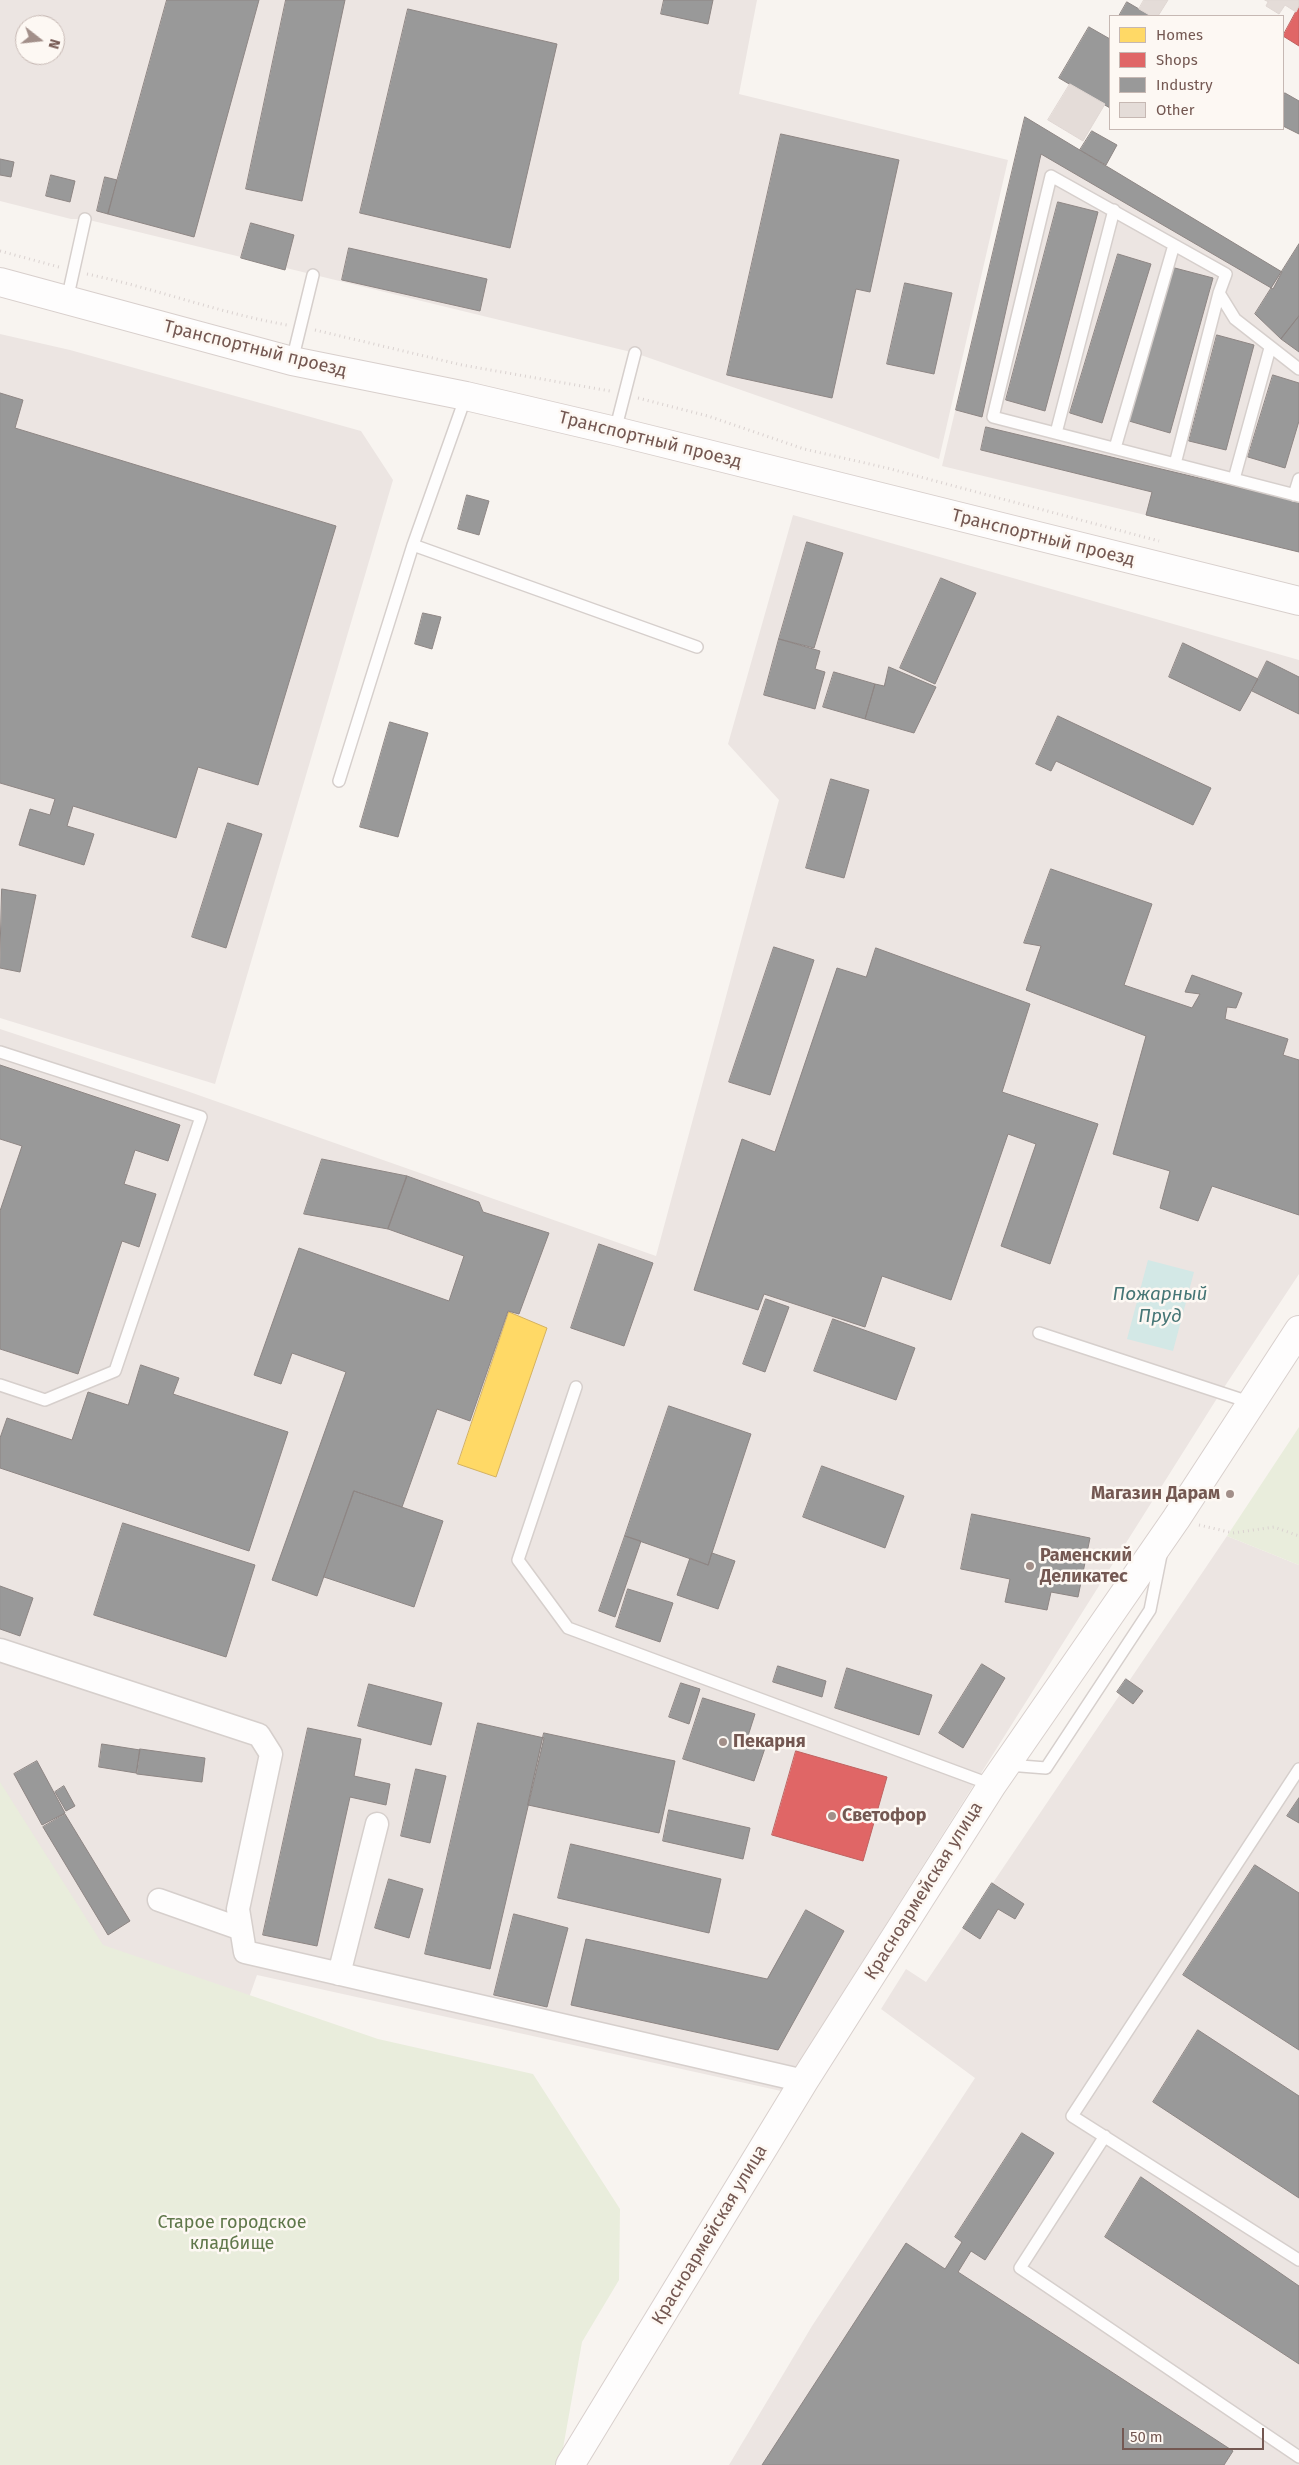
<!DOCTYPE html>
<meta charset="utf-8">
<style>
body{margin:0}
#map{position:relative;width:1299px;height:2465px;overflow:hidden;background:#f8f4f0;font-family:"Fira Sans",sans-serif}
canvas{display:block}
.legend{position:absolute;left:1109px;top:15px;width:175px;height:115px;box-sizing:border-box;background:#fdf8f3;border:1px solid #c6b8b3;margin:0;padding:6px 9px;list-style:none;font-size:15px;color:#745852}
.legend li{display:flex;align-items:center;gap:10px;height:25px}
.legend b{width:25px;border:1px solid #c6b8b3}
.north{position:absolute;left:15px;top:15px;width:50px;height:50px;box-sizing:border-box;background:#fdf8f3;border:1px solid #c6b8b3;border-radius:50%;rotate:106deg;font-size:14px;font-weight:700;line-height:20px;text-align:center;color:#745852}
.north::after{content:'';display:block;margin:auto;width:18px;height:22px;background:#a28f89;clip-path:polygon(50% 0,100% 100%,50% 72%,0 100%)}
.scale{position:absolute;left:1122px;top:2428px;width:142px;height:22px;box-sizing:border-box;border:2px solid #745852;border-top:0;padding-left:6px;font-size:15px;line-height:18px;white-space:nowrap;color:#745852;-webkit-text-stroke:4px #fdf8f3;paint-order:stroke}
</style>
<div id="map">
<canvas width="1299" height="2465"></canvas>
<ul class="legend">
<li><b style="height:14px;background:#ffd966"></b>Homes</li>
<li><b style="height:14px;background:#e06666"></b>Shops</li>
<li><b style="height:14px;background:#999"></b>Industry</li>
<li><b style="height:14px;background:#e4dcd8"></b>Other</li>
</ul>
<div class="north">N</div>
<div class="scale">50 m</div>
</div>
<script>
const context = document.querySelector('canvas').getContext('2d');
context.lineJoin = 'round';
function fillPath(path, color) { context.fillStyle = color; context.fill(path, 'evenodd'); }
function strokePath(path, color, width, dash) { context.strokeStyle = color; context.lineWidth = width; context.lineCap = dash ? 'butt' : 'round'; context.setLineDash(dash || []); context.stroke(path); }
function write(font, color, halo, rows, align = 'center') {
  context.font = font + ' "Fira Sans",sans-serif'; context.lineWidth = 5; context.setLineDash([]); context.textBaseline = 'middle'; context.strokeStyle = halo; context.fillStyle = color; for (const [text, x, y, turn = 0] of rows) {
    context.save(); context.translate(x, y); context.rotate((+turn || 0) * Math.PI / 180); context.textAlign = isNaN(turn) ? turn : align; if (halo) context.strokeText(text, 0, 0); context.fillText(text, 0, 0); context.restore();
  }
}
const industrial = new Path2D(`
 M0,0H757L739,94L1008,160L939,459L635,353L85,219H71L0,201ZM25,25H55V55H25Z
 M1025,117L1282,272L1299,244V552L942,466Z
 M0,334L70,350L361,431L393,480L215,1084L0,1018Z
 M793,515L1299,660V1274L1221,1392L781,2091L257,1975L229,2054L126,2025L0,1790V1029L184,1090L656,1256L779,800L728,744Z
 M1227,1536L1299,1565V2465H729L812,2326L975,2078L881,2009L906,1969L926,1982Z`);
const green = new Path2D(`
 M1299,1427V1565L1227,1536Z
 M0,1782L103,1945L378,2039L533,2074L620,2209L619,2280L582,2342L560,2465H0Z`);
const water = new Path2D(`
 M1148,1260L1194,1272L1173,1351L1127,1339Z`);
const homes = new Path2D(`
 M509,1312L547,1328L496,1477L458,1464Z`);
const shops = new Path2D(`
 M1299,6V46L1283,36Z
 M796,1751L887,1777L863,1861L772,1835Z`);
const industry = new Path2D(`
 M167,0H259L194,237L108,214Z
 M286,0H345L302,201L246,189Z
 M664,0H713L708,24L661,14Z
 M1127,2L1151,16H1119Z
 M408,9L557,44L510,248L360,213Z
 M1089,27L1110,39V108L1059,78Z
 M1285,93L1299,101V134L1283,126V97Z
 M1025,117L1282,272L1273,289L1041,154L982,417L956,410Z
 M1092,131L1117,145L1106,165L1080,150Z
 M781,134L899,160L870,292L856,289L832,398L727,375Z
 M0,159L14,162L11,177L0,175Z
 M51,175L75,181L70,202L46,196Z
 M105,177L117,180L108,214L97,211Z
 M1058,202L1098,212L1045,411L1006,400Z
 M251,223L294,235L285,270L241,258Z
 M1299,244V316L1281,339L1255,314Z
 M349,248L487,279L480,311L342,280Z
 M1118,254L1151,264L1102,423L1070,413Z
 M1171,267L1213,278L1170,433L1129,421Z
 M905,283L952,293L934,374L887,364Z
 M1299,316V352L1281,339Z
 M1217,335L1254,345L1226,450L1189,441Z
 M1273,375L1299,383V421L1285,468L1248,457Z
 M0,393L23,400L15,428L336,526L258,785L198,767L176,838L73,806L67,826L94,834L84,865L19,845L30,809L50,815L55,799L0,783Z
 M986,427L1299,502V552L1146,515L1152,492L981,450Z
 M467,495L489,501L479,535L458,529Z
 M807,542L843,553L814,648L779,639Z
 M941,578L976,593L935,684L900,668Z
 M423,613L441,617L432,649L415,644Z
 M779,639L820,651L815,669L825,672L815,709L764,695Z
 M1183,643L1258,679L1240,711L1169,677Z
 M1267,661L1299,677V714L1252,691Z
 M889,667L936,687L914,733L865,719L875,684L884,686Z
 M834,672L875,684L865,719L823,707Z
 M1058,716L1211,788L1193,825L1056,761L1051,771L1036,764Z
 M390,722L428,733L398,837L360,827Z
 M831,779L869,790L844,878L806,868Z
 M228,823L262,834L226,948L192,937Z
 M1051,869L1152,904L1124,985L1192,1008L1200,994L1185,992L1192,975L1242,993L1236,1008L1227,1007L1225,1019L1288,1039L1283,1055L1299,1060V1215L1212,1186L1198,1221L1160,1208L1170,1171L1113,1154L1146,1036L1026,990L1041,946L1024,943Z
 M2,889L36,895L20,972L0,968Z
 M774,947L814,960L770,1095L729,1082Z
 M876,948L1030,1004L1002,1092L1098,1124L1050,1264L1001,1246L1036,1144L1008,1134L951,1300L882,1276L865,1327L764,1294L758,1310L694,1290L742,1139L775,1152L837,968L866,977Z
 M0,1065L180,1125L168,1161L135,1150L124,1184L156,1194L139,1247L122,1241L78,1374L0,1349V1211L22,1146L0,1139Z
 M322,1159L407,1176L388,1229L304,1214Z
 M407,1176L479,1202L483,1212L549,1233L519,1314L508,1311L470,1421L437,1409L402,1507L354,1491L317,1596L272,1580L346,1372L292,1353L281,1384L254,1375L299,1248L449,1301L464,1256L388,1229Z
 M599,1244L653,1263L624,1346L571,1328Z
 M766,1299L789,1307L765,1372L743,1364Z
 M833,1319L915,1348L896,1400L814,1371Z
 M141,1365L179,1378L173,1394L288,1432L249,1551L0,1468V1438L7,1418L72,1440L88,1392L128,1405Z
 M669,1406L751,1434L708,1565L625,1536Z
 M822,1466L904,1496L885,1548L803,1517Z
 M354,1491L443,1521L414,1607L324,1577Z
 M972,1514L1090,1538L1078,1597L1051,1592L1047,1610L1005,1602L1010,1579L961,1569Z
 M123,1523L255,1565L226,1657L94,1615Z
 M625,1536L641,1541L615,1617L599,1611Z
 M712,1553L735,1561L718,1609L677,1595L690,1558L708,1565Z
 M0,1586L33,1598L20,1636L0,1629Z
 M628,1589L673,1603L660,1642L616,1627Z
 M982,1664L1005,1678L963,1748L939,1733Z
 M778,1666L826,1681L822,1697L773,1682Z
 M847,1668L932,1695L919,1735L835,1708Z
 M1126,1679L1143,1691L1133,1704L1117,1692Z
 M681,1683L700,1689L689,1724L669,1717Z
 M369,1684L442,1703L431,1745L358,1726Z
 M703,1698L755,1714L747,1739L766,1745L754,1781L683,1759Z
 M478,1723L544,1738L490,1969L425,1954Z
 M308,1728L361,1739L354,1776L390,1784L386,1805L350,1797L317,1946L263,1935Z
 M544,1733L675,1761L659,1833L528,1805Z
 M102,1744L140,1750L136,1773L99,1767Z
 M140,1749L205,1758L202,1782L137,1774Z
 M37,1761L65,1813L42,1825L14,1774Z
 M416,1769L446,1776L430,1843L401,1836Z
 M64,1786L75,1806L66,1811L55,1792Z
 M1299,1798V1823L1287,1816Z
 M669,1810L750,1828L743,1859L663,1841Z
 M65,1814L130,1921L108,1935L43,1827Z
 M571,1844L721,1879L709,1933L558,1898Z
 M1255,1865L1299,1893V2050L1183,1975Z
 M389,1879L423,1889L409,1938L375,1928Z
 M992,1883L1024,1904L1015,1919L998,1909L980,1939L963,1928Z
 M806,1910L844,1931L778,2050L571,2005L586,1939L767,1979Z
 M514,1914L568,1928L547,2007L494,1995Z
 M1198,2030L1299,2096V2198L1153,2102Z
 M1022,2133L1054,2153L985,2260L971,2251L958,2272L1233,2451L1224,2465H762L906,2243L945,2269L962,2242L955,2237Z
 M1141,2177L1299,2286V2364L1105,2237Z`);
const building = new Path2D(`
 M1144,0H1168L1158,16H1151L1139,9Z
 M1265,0H1299V6L1296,12L1285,5L1279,14L1266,6L1268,2Z
 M1070,84L1105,104L1083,141L1048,120Z`);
const path = new Path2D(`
 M0,251L59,267
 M87,274C154,288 219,313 287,325
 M315,330L462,365L610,391
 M638,398L708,416L804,449L887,468L1159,541
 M1199,1525L1233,1533L1274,1527L1299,1536`);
const lane = new Path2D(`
 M67,300L85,219
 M292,361L313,275
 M1299,369L1235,319L1219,293L1226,274L1051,176L993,417L1299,496
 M615,431L635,353
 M1056,433L1114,210
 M1115,448L1174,245
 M1175,464L1219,293
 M1234,479L1270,348
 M1294,495L1299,479
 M413,545L697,647
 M339,781L413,545L466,396
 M0,1052L201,1117L115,1371L45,1400L0,1385
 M1039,1333L1252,1403
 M576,1387L518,1560L568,1628L992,1785
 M1008,1765L1046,1768L1150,1610L1161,1555
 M1299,1769L1072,2116L1299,2260
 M1105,2136L1020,2268L1299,2457`);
const street = new Path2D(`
 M0,1650L259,1735L271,1754L238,1909L245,1952L804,2081
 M159,1900L241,1929
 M339,1974L377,1824`);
const secondary = new Path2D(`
 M0,282L292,361L466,396L615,431L1299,601
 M570,2465L804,2081L992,1785L1176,1519L1299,1330`);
const markers = [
 [1230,1494,5,"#a28f89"],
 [1030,1566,5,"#a28f89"],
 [723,1742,5,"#a28f89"],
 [832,1816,5,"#a28f89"]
];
const streetNames = [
 ["Транспортный проезд",255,349,14],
 ["Транспортный проезд",650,440,14],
 ["Транспортный проезд",1043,538,14],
 ["Красноармейская улица",924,1891,-58],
 ["Красноармейская улица",710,2235,-59]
];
const poiNames = [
 ["Магазин Дарам",1220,1494,"right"],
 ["Раменский",1040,1556],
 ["Деликатес",1040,1577],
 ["Пекарня",733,1742],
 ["Светофор",842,1816]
];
const parkNames = [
 ["Старое городское",232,2223],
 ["кладбище",232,2244]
];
const waterNames = [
 ["Пожарный",1160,1295],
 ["Пруд",1160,1317]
];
fillPath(industrial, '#ece5e2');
fillPath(green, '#e9eddc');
fillPath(water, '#d3e8e6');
fillPath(homes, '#ffd966');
strokePath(homes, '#d5b260', 1);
fillPath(shops, '#e06666');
strokePath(shops, '#c06260', 1);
fillPath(industry, '#999');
strokePath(industry, '#8e8684', 1);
fillPath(building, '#e4dcd8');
strokePath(building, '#e0d7d3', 1);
strokePath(lane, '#d6cfcc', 14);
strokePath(street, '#d6cfcc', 25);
strokePath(secondary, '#d8cfcc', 30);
strokePath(path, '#dad2d0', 3, [1, 4]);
strokePath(lane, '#fefdfd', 11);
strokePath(street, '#fefdfd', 22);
strokePath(secondary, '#fefdfd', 28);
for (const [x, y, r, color] of markers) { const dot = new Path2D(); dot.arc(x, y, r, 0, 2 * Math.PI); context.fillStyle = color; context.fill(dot); strokePath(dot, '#fdf8f3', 2); }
write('18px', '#745852', '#fdf8f3', streetNames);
write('bold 18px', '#745852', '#fdf8f3', poiNames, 'left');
write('18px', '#60784b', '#fdf8f3', parkNames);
write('italic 19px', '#467676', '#fdf8f3', waterNames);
</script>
